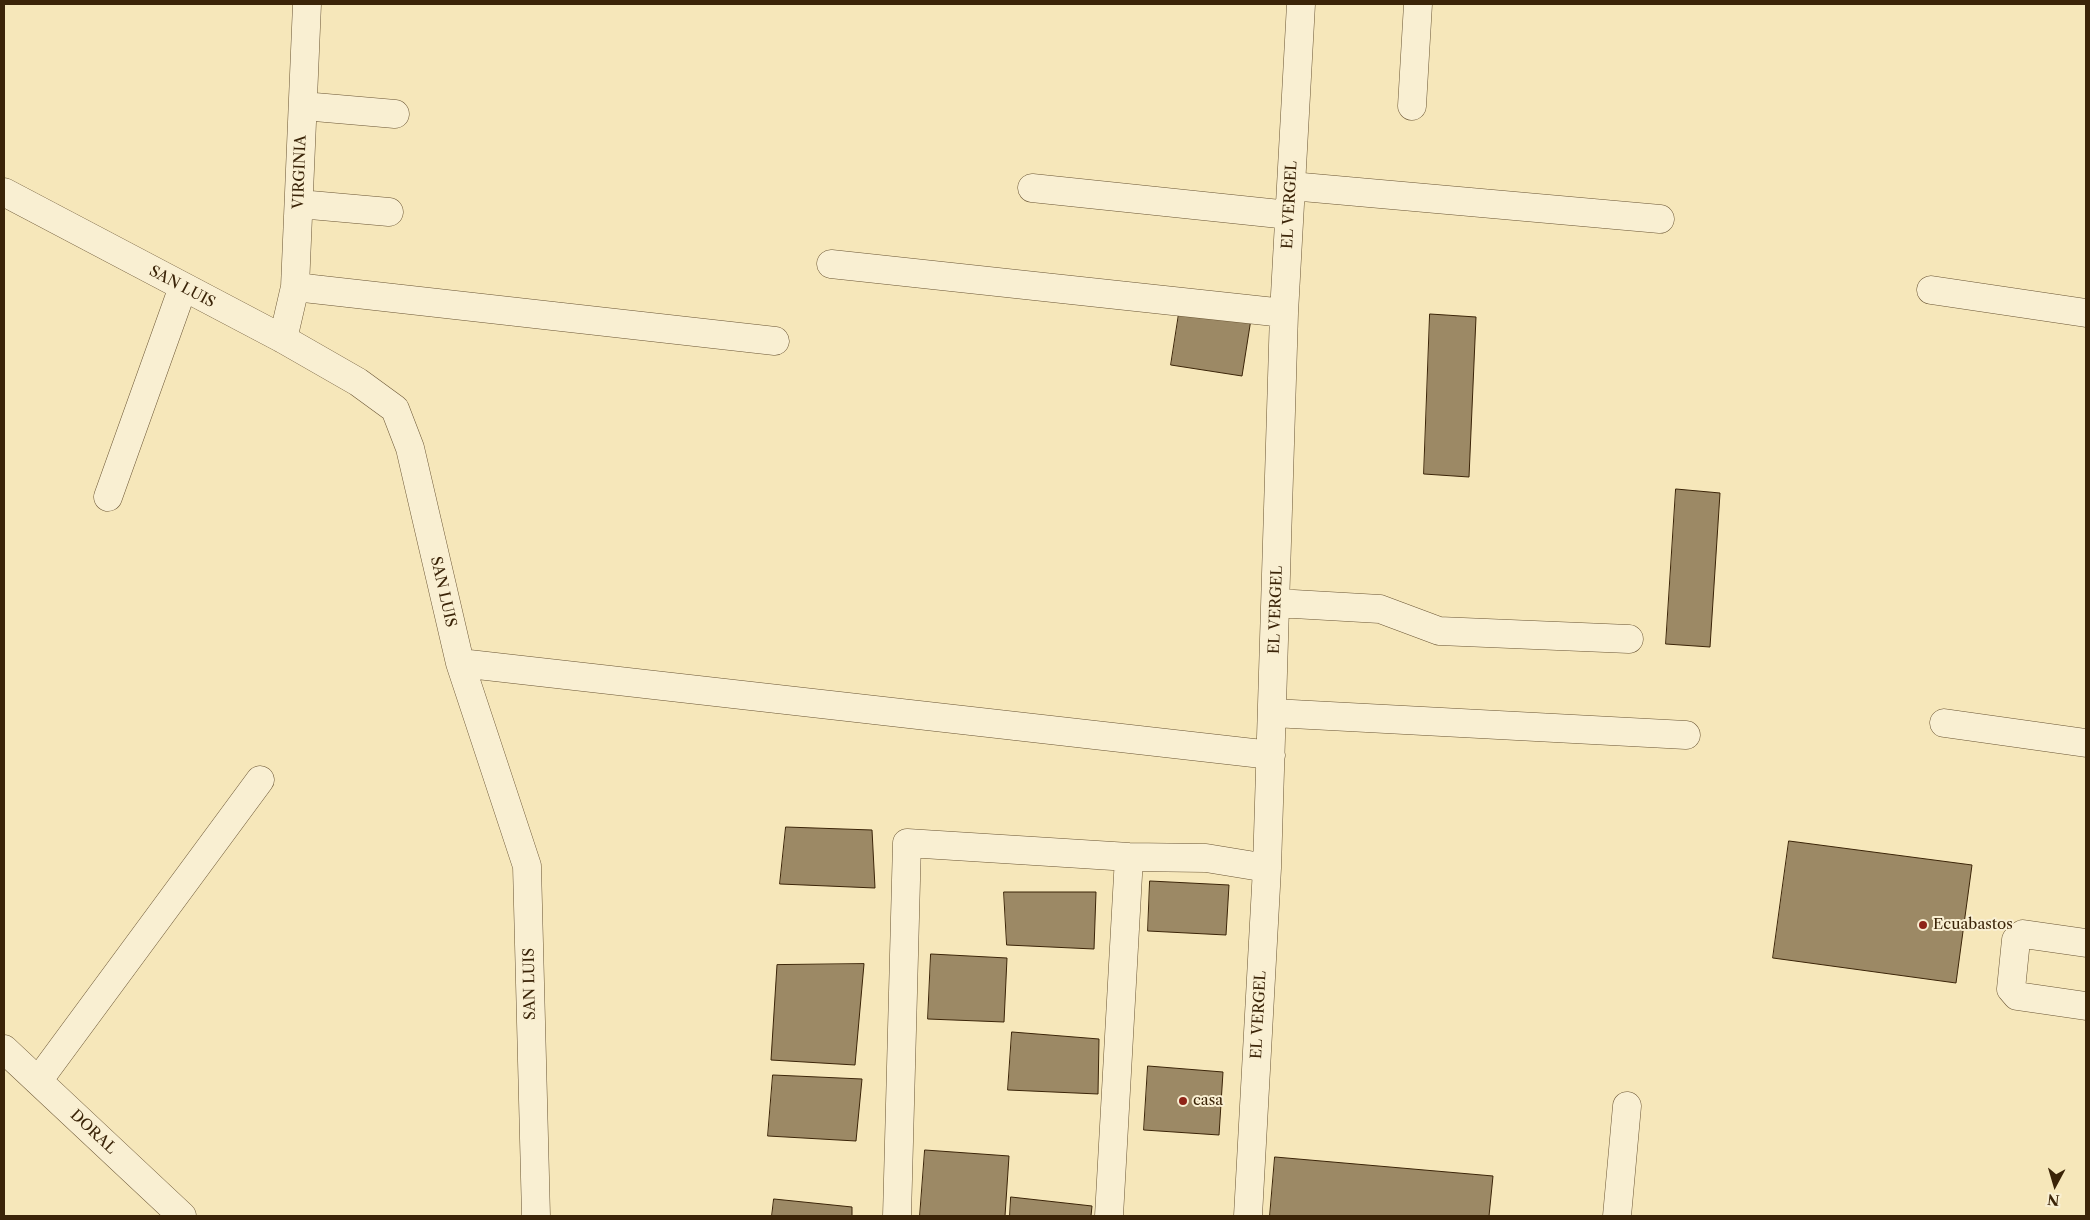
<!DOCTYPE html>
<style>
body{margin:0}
#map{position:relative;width:2090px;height:1220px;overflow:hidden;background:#f6e7ba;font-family:"Libre Caslon Text",serif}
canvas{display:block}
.frame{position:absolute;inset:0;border:5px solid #3b2408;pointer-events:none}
.north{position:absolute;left:2030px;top:1160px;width:50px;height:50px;-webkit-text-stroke:4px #f9efd2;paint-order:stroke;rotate:186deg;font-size:14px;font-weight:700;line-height:20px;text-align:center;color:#3b2408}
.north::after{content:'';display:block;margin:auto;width:18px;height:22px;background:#3b2408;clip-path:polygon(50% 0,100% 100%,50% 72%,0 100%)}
</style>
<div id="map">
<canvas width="2090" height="1220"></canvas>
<div class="frame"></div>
<div class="north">N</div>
</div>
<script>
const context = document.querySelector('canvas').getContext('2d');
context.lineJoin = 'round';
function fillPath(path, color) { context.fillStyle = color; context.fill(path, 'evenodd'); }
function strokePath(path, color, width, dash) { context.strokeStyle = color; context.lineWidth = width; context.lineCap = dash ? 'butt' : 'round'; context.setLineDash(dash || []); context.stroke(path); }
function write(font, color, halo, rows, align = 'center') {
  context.font = font + ' "Libre Caslon Text",serif'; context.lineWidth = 4; context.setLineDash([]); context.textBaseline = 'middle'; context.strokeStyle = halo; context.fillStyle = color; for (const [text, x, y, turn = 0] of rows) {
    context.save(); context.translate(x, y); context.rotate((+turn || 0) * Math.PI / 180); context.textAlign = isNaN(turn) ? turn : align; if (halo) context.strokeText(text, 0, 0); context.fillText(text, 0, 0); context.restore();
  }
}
const building = new Path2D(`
 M1180,307L1251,319L1242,376L1171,365Z
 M1430,314L1476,317L1469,477L1424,474Z
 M1676,489L1720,493L1710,647L1666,644Z
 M786,827L872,830L875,888L780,884Z
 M1789,841L1972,865L1956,983L1773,958Z
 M1150,881L1229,885L1226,935L1148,931Z
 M1004,892H1096L1094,949L1007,945Z
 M931,954L1007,958L1004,1022L928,1019Z
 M864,964L855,1065L771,1060L777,965Z
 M1012,1032L1099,1039L1098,1094L1008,1090Z
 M1148,1066L1223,1072L1219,1135L1144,1130Z
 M773,1075L862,1079L856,1141L768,1136Z
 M925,1150L1009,1156L1005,1216H920Z
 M1275,1157L1493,1176L1489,1216H1270Z
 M1011,1197L1092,1206L1091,1216H1010Z
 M774,1199L852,1207V1216H772Z`);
const minor = new Path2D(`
 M303,106L395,114
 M1412,106L1418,4
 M1291,186L1660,219
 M1032,188L1289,215
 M4,192L283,339L358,382L395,409L410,448L460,663L527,866L536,1216
 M299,204L389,212
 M831,264L1284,313
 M295,287L775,341
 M1931,290L2086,313
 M283,339L295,287L307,4
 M108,497L183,287
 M1276,603L1380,609L1439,631L1629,639
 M460,663L1271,755
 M1273,713L1686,735
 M1944,723L2086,743
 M2086,943L2023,934L2016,940L2011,989L2017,996L2086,1006
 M4,1049L182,1216
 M38,1081L260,780
 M897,1216L907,843L1129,857L1206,858L1267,868
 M1109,1216L1129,857
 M1248,1216L1267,868L1284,313L1301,4
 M1617,1216L1627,1106`);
const markers = [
 [1923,925,5,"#8f2418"],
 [1183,1101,5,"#8f2418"]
];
const streetNames = [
 ["VIRGINIA",300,172,-88],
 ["EL VERGEL",1290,205,-87],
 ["SAN LUIS",182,287,28],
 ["SAN LUIS",443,592,77],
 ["EL VERGEL",1276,610,-88],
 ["SAN LUIS",530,984,-91],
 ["EL VERGEL",1259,1015,-87],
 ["DORAL",93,1132,43]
];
const poiNames = [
 ["Ecuabastos",1933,925],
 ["casa",1193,1101]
];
fillPath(building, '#9c8965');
strokePath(building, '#3b2408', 1);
strokePath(minor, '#6a5534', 29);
strokePath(minor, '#f9efd2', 28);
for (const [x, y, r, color] of markers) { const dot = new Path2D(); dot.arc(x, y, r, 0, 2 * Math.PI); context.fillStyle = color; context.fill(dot); strokePath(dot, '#f9efd2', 2); }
write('15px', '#3b2408', '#f9efd2', streetNames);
write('15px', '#3b2408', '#f9efd2', poiNames, 'left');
</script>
